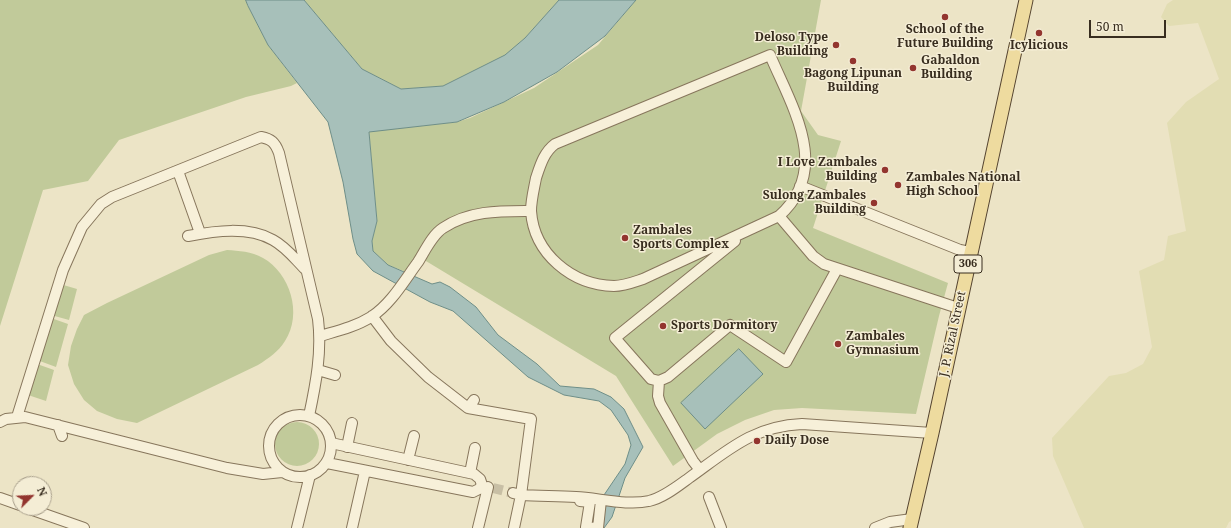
<!DOCTYPE html>
<style>
body{margin:0}
#map{position:relative;width:1231px;height:528px;overflow:hidden;background:#ece4c6;font-family:"Noto Serif",serif}
canvas{display:block}
.north{position:absolute;left:12px;top:476px;width:40px;height:40px;box-sizing:border-box;background:#f4edd5;border:1px solid #a9a08c;border-radius:50%;rotate:66deg;font-size:11px;font-weight:700;line-height:16px;text-align:center;color:#382d1f}
.north::after{content:'';display:block;margin:auto;width:14px;height:18px;background:#93352f;clip-path:polygon(50% 0,100% 100%,50% 72%,0 100%)}
.scale{position:absolute;left:1089px;top:20px;width:77px;height:18px;box-sizing:border-box;border:2px solid #382d1f;border-top:0;padding-left:5px;font-size:12px;line-height:14px;white-space:nowrap;color:#382d1f;-webkit-text-stroke:3px #f4edd5;paint-order:stroke}
</style>
<div id="map">
<canvas width="1231" height="528"></canvas>
<div class="north">N</div>
<div class="scale">50 m</div>
</div>
<script>
const context = document.querySelector('canvas').getContext('2d');
context.lineJoin = 'round';
function fillPath(path, color) { context.fillStyle = color; context.fill(path, 'evenodd'); }
function strokePath(path, color, width, dash) { context.strokeStyle = color; context.lineWidth = width; context.lineCap = dash ? 'butt' : 'round'; context.setLineDash(dash || []); context.stroke(path); }
function write(font, color, halo, rows, align = 'center') {
  context.font = font + ' "Noto Serif",serif'; context.lineWidth = 3; context.setLineDash([]); context.textBaseline = 'middle'; context.strokeStyle = halo; context.fillStyle = color; for (const [text, x, y, turn = 0] of rows) {
    context.save(); context.translate(x, y); context.rotate((+turn || 0) * Math.PI / 180); context.textAlign = isNaN(turn) ? turn : align; if (halo) context.strokeText(text, 0, 0); context.fillText(text, 0, 0); context.restore();
  }
}
const farmland = new Path2D(`
 M1173,0H1231V521L1229,522L1226,528H1084L1053,456L1052,438L1109,376L1126,373L1143,364L1152,347L1139,271L1164,260L1168,236L1186,231L1167,123L1186,102L1219,79L1198,23L1169,26L1161,17L1167,4Z`);
const green = new Path2D(`
 M0,0H246L248,6L268,45L297,83L291,86L246,97L119,140L88,181L43,190L0,326Z
 M304,0H559L525,38L506,55L443,86L401,89L362,69Z
 M636,0H821L801,111L818,135L841,141L813,228L948,283L939,316L916,414L802,408L774,410L745,420L717,434L673,466L616,376L416,255L406,272L388,265L373,251L372,241L377,221L369,131L457,122L470,118L534,88L598,45Z
 M227,250C239,251 251,251 263,258C290,273 303,314 285,341C278,352 269,358 258,365L137,423L117,419L97,411L84,400L74,384L68,365L71,346L77,329L84,315L107,303L209,255Z
 M60,284L77,289L69,320L51,315Z
 M51,318L68,324L56,367L37,360Z
 M37,364L54,370L46,401L28,395Z
 M275 444a22 22 0 1 1 44 0a22 22 0 1 1-44 0Z`);
const water = new Path2D(`
 M246,0H304L362,69L401,89L443,86L505,55L525,38L559,0H636L605,36L557,72L504,102L457,122L369,132L377,221L372,241L373,251L388,265L432,284L440,282L450,287L476,307L498,335L537,364L560,386L594,389L611,397L624,409L643,447L625,478L612,517L604,528H602L604,514V495L625,464L631,445L628,435L611,410L599,401L564,395L528,377L453,311L430,302L373,271L357,254L353,239L343,182L328,122L268,45L248,6Z
 M739,349L763,374L705,429L681,403Z`);
const minorTunnel = new Path2D(`
 M493,488L513,493`);
const minor = new Path2D(`
 M770,55C792,107 832,169 779,216L643,279C634,282 624,286 614,286C572,285 534,254 531,211C531,200 534,189 536,178C540,166 544,152 555,144Z
 M178,171L200,233
 M800,186L960,250L970,252
 M779,216L813,256L824,264L958,308
 M188,236C215,231 248,226 273,240C286,247 295,259 305,269
 M735,241L615,338L651,379L659,381L668,377L730,325L786,362L837,269
 M372,316L391,341L428,377L468,408L531,419L521,495L514,528
 M320,336C337,331 355,327 371,317C391,304 404,281 418,262C425,251 432,235 443,228C470,210 501,211 531,211
 M318,370L335,375
 M659,381L658,396L660,403L693,461L700,470
 M468,408L474,400
 M269 446a31 31 0 1 1 62 0a31 31 0 1 1-62 0Z
 M17,417L63,270L82,227L101,204L112,197L261,137C271,139 275,142 279,153L318,319C322,352 316,383 309,416
 M0,422L6,419L25,417L227,468L263,474L282,472
 M58,425L62,436
 M331,443L474,474L480,479L482,485
 M347,447L352,423
 M408,460L414,436
 M327,463L473,492L479,489L482,485
 M470,473L475,448
 M513,493L521,495C540,496 558,496 576,497C598,498 628,506 649,501C663,498 678,486 689,478C727,451 753,426 802,424L932,433
 M709,497L721,528
 M0,498L20,505
 M580,501L590,502L586,527L595,528
 M27,508L84,528
 M297,528L310,475
 M352,528L365,471
 M478,528L488,487
 M598,528L601,500
 M875,528L890,522L912,519`);
const major = new Path2D(`
 M910,528L932,433L1026,0`);
const markers = [
 [945,17,4,"#93352f"],
 [1039,33,4,"#93352f"],
 [836,45,4,"#93352f"],
 [853,61,4,"#93352f"],
 [913,68,4,"#93352f"],
 [885,170,4,"#93352f"],
 [898,185,4,"#93352f"],
 [874,203,4,"#93352f"],
 [625,238,4,"#93352f"],
 [663,326,4,"#93352f"],
 [838,344,4,"#93352f"],
 [757,441,4,"#93352f"]
];
const shields = [
 [968,264,28]
];
const shieldNames = [
 ["306",968,264]
];
const poiNames = [
 ["School of the",945,30,"center"],
 ["Future Building",945,44,"center"],
 ["Deloso Type",828,38,"right"],
 ["Building",828,52,"right"],
 ["Icylicious",1039,46,"center"],
 ["Gabaldon",921,61],
 ["Building",921,75],
 ["Bagong Lipunan",853,74,"center"],
 ["Building",853,88,"center"],
 ["I Love Zambales",877,163,"right"],
 ["Building",877,177,"right"],
 ["Zambales National",906,178],
 ["High School",906,192],
 ["Sulong Zambales",866,196,"right"],
 ["Building",866,210,"right"],
 ["Zambales",633,231],
 ["Sports Complex",633,245],
 ["Sports Dormitory",671,326],
 ["Zambales",846,337],
 ["Gymnasium",846,351],
 ["Daily Dose",765,441]
];
const streetNames = [
 ["J. P. Rizal Street",953,334,-78]
];
fillPath(farmland, '#e2ddb3');
fillPath(green, '#c1ca9a');
fillPath(water, '#a7c0ba');
strokePath(water, '#6e8e88', 1);
strokePath(minorTunnel, '#c8bfa5', 10, [10, 5]);
strokePath(minor, '#87765c', 12);
strokePath(major, '#554430', 15);
strokePath(minor, '#f7f0d9', 10);
strokePath(major, '#eedb9f', 13);
for (const [x, y, r, color] of markers) { const dot = new Path2D(); dot.arc(x, y, r, 0, 2 * Math.PI); context.fillStyle = color; context.fill(dot); strokePath(dot, '#f4edd5', 1.5); }
for (const [x, y, w] of shields) { const box = new Path2D(); box.roundRect(x - w / 2, y - 9, w, 18, 3); context.fillStyle = '#f4edd5'; context.fill(box); strokePath(box, '#382d1f', 1); }
write('bold 11px', '#382d1f', null, shieldNames);
write('bold 12px', '#382d1f', '#f4edd5', poiNames, 'left');
write('12px', '#382d1f', '#f4edd5', streetNames);
</script>
